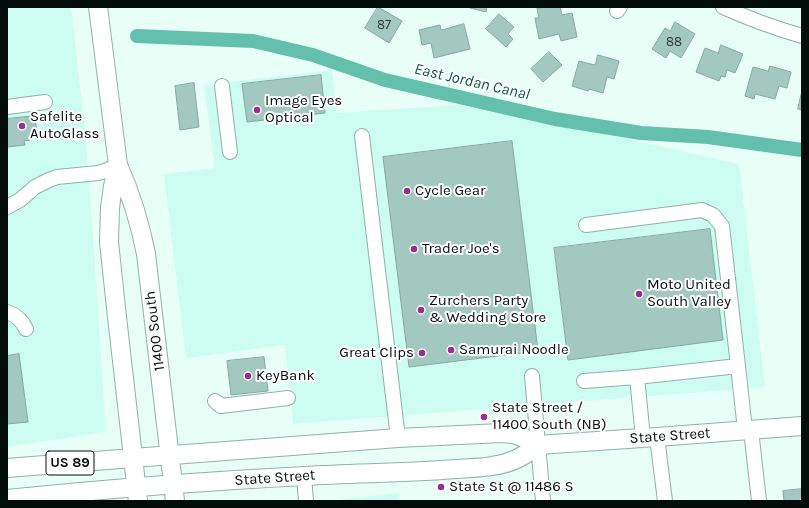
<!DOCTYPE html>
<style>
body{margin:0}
#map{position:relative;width:809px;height:508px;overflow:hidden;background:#e8fff8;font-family:Karla,sans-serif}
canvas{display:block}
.frame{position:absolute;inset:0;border:8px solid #030e0b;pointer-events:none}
</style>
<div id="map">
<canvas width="809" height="508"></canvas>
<div class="frame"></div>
</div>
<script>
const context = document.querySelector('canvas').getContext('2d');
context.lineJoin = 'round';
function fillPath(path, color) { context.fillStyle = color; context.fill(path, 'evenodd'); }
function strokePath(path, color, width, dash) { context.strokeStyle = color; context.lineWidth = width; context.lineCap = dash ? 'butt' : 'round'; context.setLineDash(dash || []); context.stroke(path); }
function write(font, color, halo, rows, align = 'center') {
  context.font = font + ' Karla,sans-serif'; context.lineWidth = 4; context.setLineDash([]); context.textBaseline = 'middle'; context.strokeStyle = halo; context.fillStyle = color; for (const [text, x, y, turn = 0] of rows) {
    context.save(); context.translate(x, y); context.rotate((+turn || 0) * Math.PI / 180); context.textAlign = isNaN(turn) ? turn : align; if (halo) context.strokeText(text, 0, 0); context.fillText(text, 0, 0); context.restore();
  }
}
const built = new Path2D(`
 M7,7H71L85,131L94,251L106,432L7,447Z
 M332,70L337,113L470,104L739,164L765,387L293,424L285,345L186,358L164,174L215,168L204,85Z
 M399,493L400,501H328Z`);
const canal = new Path2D(`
 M137,36L253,41L313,55L385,80L555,119L641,133L708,137L802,150`);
const building = new Path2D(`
 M378,7L402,21L389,43L365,28Z
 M470,7H487L486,12L470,8Z
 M546,7H560L562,15L572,13L577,37L561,41L559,34L539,39L535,18H539L537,9Z
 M499,14L514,27L508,34L513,39L506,47L486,29Z
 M675,22L695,34L681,58L670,51L666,58L652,49L665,28L670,31Z
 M464,24L470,49L434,58L431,43L422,45L419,30L440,25L441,30Z
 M721,45L743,54L735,73L727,70L725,77L721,76L719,81L696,72L705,48L718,53Z
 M549,52L562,65L543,82L531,69Z
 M598,55L619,61L614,79L607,77L603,93L589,89L588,91L572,86L579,61L595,65Z
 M770,66L791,72L787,88L779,86L775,99L755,94L754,99L745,96L753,67L768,71Z
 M321,75L325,113L247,122L242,84Z
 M194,83L199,127L180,130L175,86Z
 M802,91V110L798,109Z
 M35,116L37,134L30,135V140L24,141L25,145L7,147V119Z
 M512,141L538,351L409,367L383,157Z
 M710,229L723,340L568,360L554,248Z
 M19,354L28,422L7,424V356Z
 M264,357L268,391L231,395L227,361Z
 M802,489V501H784L783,491Z`);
const minor = new Path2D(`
 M723,7C749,19 775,28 802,36
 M617,11L620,7
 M222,86L230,152
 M7,107L45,102
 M362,136L398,438
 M7,207L20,200L35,187L49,180L57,177L98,173L105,171L118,165
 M586,225L702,210L713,215L722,226L738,366
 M7,312C16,315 22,320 26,329
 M532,376L543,501
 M637,377L643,438
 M584,381L637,377L738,366L745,430
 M215,401L221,406L288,398
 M751,430L759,501
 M657,437L665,501
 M304,476L306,501`);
const major = new Path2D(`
 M98,7L118,165C131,194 140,223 146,254L175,501
 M118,165L113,186L110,208L109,242L117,317L138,501
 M7,468L133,458L398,438L501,433L513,434L522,437L538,445L657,437L802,426
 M7,499C106,489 206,481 305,476C356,473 406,473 456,469C468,468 481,468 492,466C510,464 525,456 538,445`);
const markers = [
 [257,110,4,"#943095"],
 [22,126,4,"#943095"],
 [407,191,4,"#943095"],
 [414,249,4,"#943095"],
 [639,294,4,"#943095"],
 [421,310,4,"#943095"],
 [451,350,4,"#943095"],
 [422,353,4,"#943095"],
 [248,376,4,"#943095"],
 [484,417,4,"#943095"],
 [441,487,4,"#943095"]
];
const numberNames = [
 ["87",384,25],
 ["88",674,42]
];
const shields = [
 [70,463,48]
];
const shieldNames = [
 ["US 89",70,463]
];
const poiNames = [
 ["Image Eyes",265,101],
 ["Optical",265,118],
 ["Safelite",30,117],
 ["AutoGlass",30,134],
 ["Cycle Gear",415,191],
 ["Trader Joe's",422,249],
 ["Moto United",647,285],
 ["South Valley",647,302],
 ["Zurchers Party",429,301],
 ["& Wedding Store",429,318],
 ["Samurai Noodle",459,350],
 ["Great Clips",414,353,"right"],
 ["KeyBank",256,376],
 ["State Street /",492,408],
 ["11400 South (NB)",492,425],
 ["State St @ 11486 S",449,487]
];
const streetNames = [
 ["11400 South",155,331,-97],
 ["State Street",670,436,-4],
 ["State Street",275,478,-4]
];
const waterNames = [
 ["East Jordan Canal",472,82,13]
];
fillPath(built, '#cdfdf1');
strokePath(canal, '#64c0ac', 14);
fillPath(building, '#a3c8bf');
strokePath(building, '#85a9a0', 1);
strokePath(minor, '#8db2a8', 16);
strokePath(major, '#8db2a8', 20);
strokePath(minor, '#fff', 14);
strokePath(major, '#fff', 18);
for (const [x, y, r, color] of markers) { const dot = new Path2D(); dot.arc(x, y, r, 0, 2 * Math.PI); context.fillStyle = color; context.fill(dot); strokePath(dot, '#fff', 1.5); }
write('13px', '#2b3c38', null, numberNames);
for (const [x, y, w] of shields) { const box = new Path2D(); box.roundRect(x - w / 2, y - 12, w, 24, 3); context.fillStyle = '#fff'; context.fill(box); strokePath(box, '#030e0b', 1); }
write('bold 14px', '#030e0b', null, shieldNames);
write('15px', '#030e0b', '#fff', poiNames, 'left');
write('15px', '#030e0b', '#fff', streetNames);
write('italic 16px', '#06584a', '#fff', waterNames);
</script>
